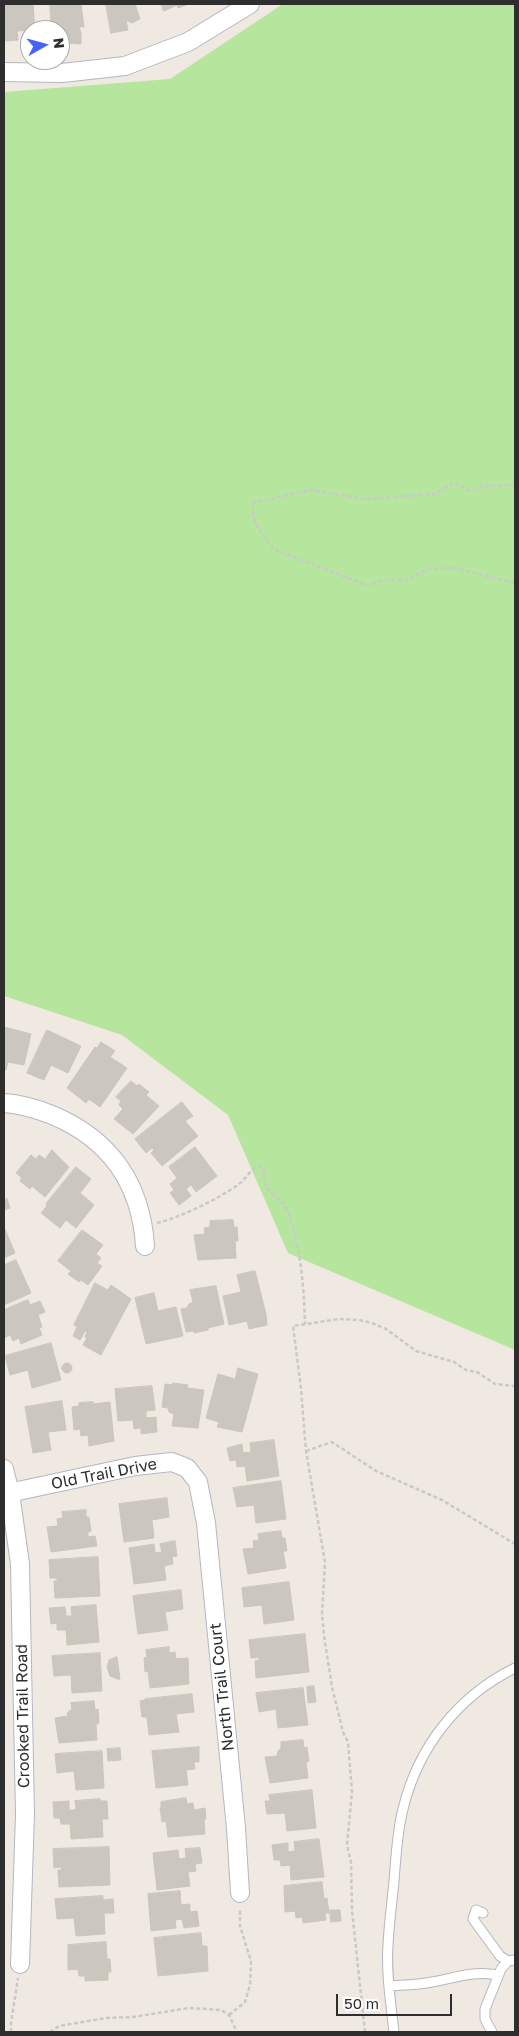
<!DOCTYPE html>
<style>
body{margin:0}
#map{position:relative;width:519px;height:2036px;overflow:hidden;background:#efe9e1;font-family:"Golos Text",sans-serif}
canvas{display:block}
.frame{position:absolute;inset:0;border:5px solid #2e2e2e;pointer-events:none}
.north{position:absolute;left:20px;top:20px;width:50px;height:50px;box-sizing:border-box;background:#fff;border:1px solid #ababab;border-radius:50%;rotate:83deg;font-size:14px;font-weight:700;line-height:20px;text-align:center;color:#2e2e2e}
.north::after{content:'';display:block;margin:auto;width:18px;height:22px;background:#4264fb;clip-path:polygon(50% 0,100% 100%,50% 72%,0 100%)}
.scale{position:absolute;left:336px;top:1994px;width:116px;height:22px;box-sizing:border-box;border:2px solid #2e2e2e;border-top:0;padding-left:6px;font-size:15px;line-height:18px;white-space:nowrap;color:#2e2e2e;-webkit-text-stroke:4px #fff;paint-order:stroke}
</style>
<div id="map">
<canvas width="519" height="2036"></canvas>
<div class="frame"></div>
<div class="north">N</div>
<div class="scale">50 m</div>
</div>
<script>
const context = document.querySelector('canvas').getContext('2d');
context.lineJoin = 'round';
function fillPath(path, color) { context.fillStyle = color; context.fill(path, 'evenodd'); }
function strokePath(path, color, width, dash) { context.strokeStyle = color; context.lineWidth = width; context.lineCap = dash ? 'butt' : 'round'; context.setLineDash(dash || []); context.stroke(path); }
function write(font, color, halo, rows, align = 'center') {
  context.font = font + ' "Golos Text",sans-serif'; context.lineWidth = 4; context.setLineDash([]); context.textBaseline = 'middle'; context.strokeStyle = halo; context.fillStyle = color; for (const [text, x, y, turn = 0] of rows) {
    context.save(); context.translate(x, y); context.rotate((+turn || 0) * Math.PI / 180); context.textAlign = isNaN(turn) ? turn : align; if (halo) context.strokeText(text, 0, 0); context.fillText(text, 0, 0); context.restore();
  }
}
const green = new Path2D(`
 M283,4H515V1350L288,1253L228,1115L122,1035L4,996V92L170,79Z`);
const building = new Path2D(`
 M4,4H33L35,30L17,31L18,40L4,41Z
 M50,4H81L84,27H79L81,33V44L66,43V38H60V30H52Z
 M106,4H135L140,19L132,23L126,20L128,30L111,33Z
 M161,4H189L178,8L177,5L164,11Z
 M4,1027L31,1034L24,1065L8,1062L6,1070H4Z
 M47,1030L81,1046L68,1073L51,1065L44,1080L27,1073Z
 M101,1042L115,1051L110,1057L127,1068L100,1107L89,1099L86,1103L67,1088L95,1047L97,1048Z
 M131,1081L137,1086L139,1084L149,1092L146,1095L159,1106L133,1134L114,1119L123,1109L119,1105L121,1101L116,1097Z
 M182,1102L193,1116L185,1121L198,1136L162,1166L151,1153L154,1150L152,1148L146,1153L135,1139Z
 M195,1147L217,1176L196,1192L191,1185L186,1189L191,1196L179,1205L170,1193L174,1190L170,1184L177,1178L169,1167Z
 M52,1150L69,1167L45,1197L32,1186L30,1189L20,1181L22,1178L16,1173L31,1155L36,1159L39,1155L45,1159Z
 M76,1167L91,1179L80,1193L94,1205L76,1228L66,1220L60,1228L41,1213L47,1206L46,1204Z
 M7,1199L10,1208L4,1210V1200Z
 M233,1220L234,1227H237L238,1241H235L236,1258L198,1260L194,1235L205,1234L204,1228L210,1227V1221Z
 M4,1227L15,1253L4,1258Z
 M82,1230L103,1245L96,1254L101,1258L97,1263L102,1266L88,1285L81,1280L79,1282L68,1274L71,1271L58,1261Z
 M16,1260L31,1293L4,1305V1265Z
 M255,1271L266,1314L267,1325L249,1329L247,1321L229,1325L223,1296L241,1292L237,1275Z
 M95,1283L108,1290L111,1285L131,1299L101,1355L83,1345L87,1338L85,1337L87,1332L85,1331L80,1340L73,1336L77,1327L74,1325Z
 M216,1286L224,1324L208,1328V1330L194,1333V1331L186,1332L181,1309L187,1308L189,1304L193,1302L190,1290Z
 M154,1293L158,1311L176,1307L183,1336L146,1344L135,1298Z
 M28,1300L30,1305L40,1301L45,1312L38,1315L42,1327L39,1328L42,1335L21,1344L19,1338L13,1341L10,1335L4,1338V1310Z
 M51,1343L61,1380L32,1388L28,1370L10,1375L5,1356Z
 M62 1368a5 5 0 1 1 10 0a5 5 0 1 1-10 0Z
 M238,1368L258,1374L242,1432L217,1427L219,1422L206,1418L218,1374L235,1379Z
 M173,1383L188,1385L187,1388L204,1390L198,1428L172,1426L174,1414L169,1412L168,1408L162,1407L165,1384L173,1385Z
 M152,1386L155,1410L146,1411V1418L156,1417L157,1432L141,1434V1428L134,1429L133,1420L118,1421L115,1389Z
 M62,1401L66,1430L48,1432L51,1450L33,1453L25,1407Z
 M93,1402V1404L110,1402L114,1441L89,1446L88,1435L81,1436L80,1429L74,1430L72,1407L79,1406V1403Z
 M274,1440L279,1476L247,1481L245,1466L237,1467L236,1460L230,1461L227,1448L242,1444L243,1453L251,1452L250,1443Z
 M281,1481L286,1519L256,1523L254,1505L237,1507L233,1488Z
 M167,1498L169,1517L152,1520L154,1538L124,1542L119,1504Z
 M86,1510V1517H89L91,1531L88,1532V1537L95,1536L97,1546L51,1552L47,1527L58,1526L57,1519L63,1518L62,1512Z
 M281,1531L282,1538H285L287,1551H283L286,1568L248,1574L243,1549L254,1548L253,1541L259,1540L258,1534Z
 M175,1541L177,1556L172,1557L173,1564L164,1566L166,1580L134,1584L129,1548L154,1544L155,1553L162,1552L160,1544Z
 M98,1557L100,1596L55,1598L54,1581H57V1578H50L49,1560Z
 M289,1582L294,1620L264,1624L262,1605L244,1607L242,1588Z
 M181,1590L183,1609L165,1612L168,1630L138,1634L133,1596Z
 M96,1605L99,1642L67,1645L66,1630H57V1623L51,1624L49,1608L65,1607L66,1616H72L71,1607Z
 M305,1634L309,1672L256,1678L255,1661L259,1660V1657L251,1658L249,1640Z
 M169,1647V1653L175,1652L176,1659L188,1658L189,1684L150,1688L148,1671L145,1672L144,1658L147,1657L146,1650Z
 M100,1653L102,1691L72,1693L71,1675L54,1676L52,1656Z
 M117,1657L120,1679H117L110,1676L107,1667L109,1660Z
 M314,1686L316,1702L308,1703L307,1687Z
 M303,1688L308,1725L278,1728L276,1709L259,1712L256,1693Z
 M192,1694L194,1712L176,1714L179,1732L149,1735L147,1717H142L140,1701L145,1700V1699Z
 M94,1701L95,1710L98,1709L99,1723L96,1724L97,1740L59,1743L55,1718L68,1716L67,1713L72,1709L71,1703Z
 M303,1740L304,1748L307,1747L309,1761L306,1762L308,1778L270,1783L265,1757L277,1756L278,1751L281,1748V1742Z
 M199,1747V1762H194L195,1769L186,1770L188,1785L156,1788L152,1751Z
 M120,1748L121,1760L108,1761L107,1749Z
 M102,1751L104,1788L76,1790L74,1771L57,1773L55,1754Z
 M312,1790L316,1828L287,1831L285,1813L267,1814L265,1801H270L269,1795Z
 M186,1798L187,1804L193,1803L194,1810L205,1808L206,1819H204L205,1834L168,1837L166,1821L162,1822L160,1808L164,1807H161V1802Z
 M100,1799L101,1801H107L108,1819H102L103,1837L71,1839L70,1824H61L60,1818H54L53,1802L69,1801V1810H76L75,1801Z
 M319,1839L324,1877L291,1880L290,1865L281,1866L280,1860H274L272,1845L288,1843V1852L295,1851L294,1842Z
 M109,1847L110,1885L59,1887L58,1870H62L61,1867L54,1868L53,1849Z
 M200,1848L202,1863L195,1864L196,1871L188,1872L190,1886L157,1890L153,1853L178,1850L179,1859L186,1858L185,1849Z
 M322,1882L324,1899L327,1898L329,1913H325L326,1920L303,1923L302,1917L296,1918L295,1911L285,1912L284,1886Z
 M180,1891L181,1905L190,1904V1912L197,1911L199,1926L184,1928L182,1919L175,1920L176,1928L151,1931L148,1894Z
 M103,1896V1900L113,1899L114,1913H104L105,1934L76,1936L74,1918L57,1919L55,1899Z
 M330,1910H340L341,1921L331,1922Z
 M201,1933L202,1946H207L208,1971L158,1976L154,1938Z
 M106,1942L107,1959H110L111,1972H108V1980L85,1981V1976H79L78,1969L68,1970V1945Z`);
const path = new Path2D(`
 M515,485L486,486L470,491L454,483L434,494L366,499L310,490L252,503L255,523L273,549L366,585L385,580H407L427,569L455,568L515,583
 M157,1223C181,1217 219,1199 239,1184C246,1179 250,1170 258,1166L264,1171C264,1200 280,1190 289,1215C301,1250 304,1287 305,1324
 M306,1451L332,1442L376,1471L442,1500L515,1544
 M229,2015L245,2002L250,1985L251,1961L240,1926V1909
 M11,2032V2023L18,1978
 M50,2032L59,2026L106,2018L133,2017L189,2008L221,2010L229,2015L237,2032
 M365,2032L352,1911L351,1862L347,1845L352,1792L348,1742L343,1732L332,1687L324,1636L322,1614L325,1562L306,1451L301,1389L293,1326L339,1319L359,1320L372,1323L386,1329L416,1351L454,1362L466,1370L477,1372L495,1384L515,1386`);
const lane = new Path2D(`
 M483,1913L476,1910L473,1919L500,1956L508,1961
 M389,1986C403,1985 418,1985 432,1982C455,1978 474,1970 497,1975
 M394,2032C391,2004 386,1974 388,1945C389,1924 392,1902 394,1881C396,1857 397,1832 403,1809C418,1747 458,1696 515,1668
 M492,2032L485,2019V2009L501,1969L508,1961L515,1960`);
const street = new Path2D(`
 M4,72L62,73L125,66L188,42L250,4
 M4,1103C20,1104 37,1109 52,1115C110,1139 141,1184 145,1246
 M4,1469L10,1493L20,1564L25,1814L20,1964
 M4,1494L135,1466L172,1462L187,1468L198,1482L206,1523L236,1828L240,1893`);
const streetNames = [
 ["Old Trail Drive",104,1474,-11],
 ["North Trail Court",222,1687,-96],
 ["Crooked Trail Road",23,1716,-91]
];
fillPath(green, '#b6e59e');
fillPath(building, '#cbc7bf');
strokePath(building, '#cbc5ba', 1);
strokePath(lane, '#b4b7c1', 11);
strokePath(street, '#b4b7c1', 20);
strokePath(path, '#c9c9c9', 2.5, [4, 2.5]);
strokePath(lane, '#fff', 9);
strokePath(street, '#fff', 18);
write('16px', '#2e2e2e', '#fff', streetNames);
</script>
